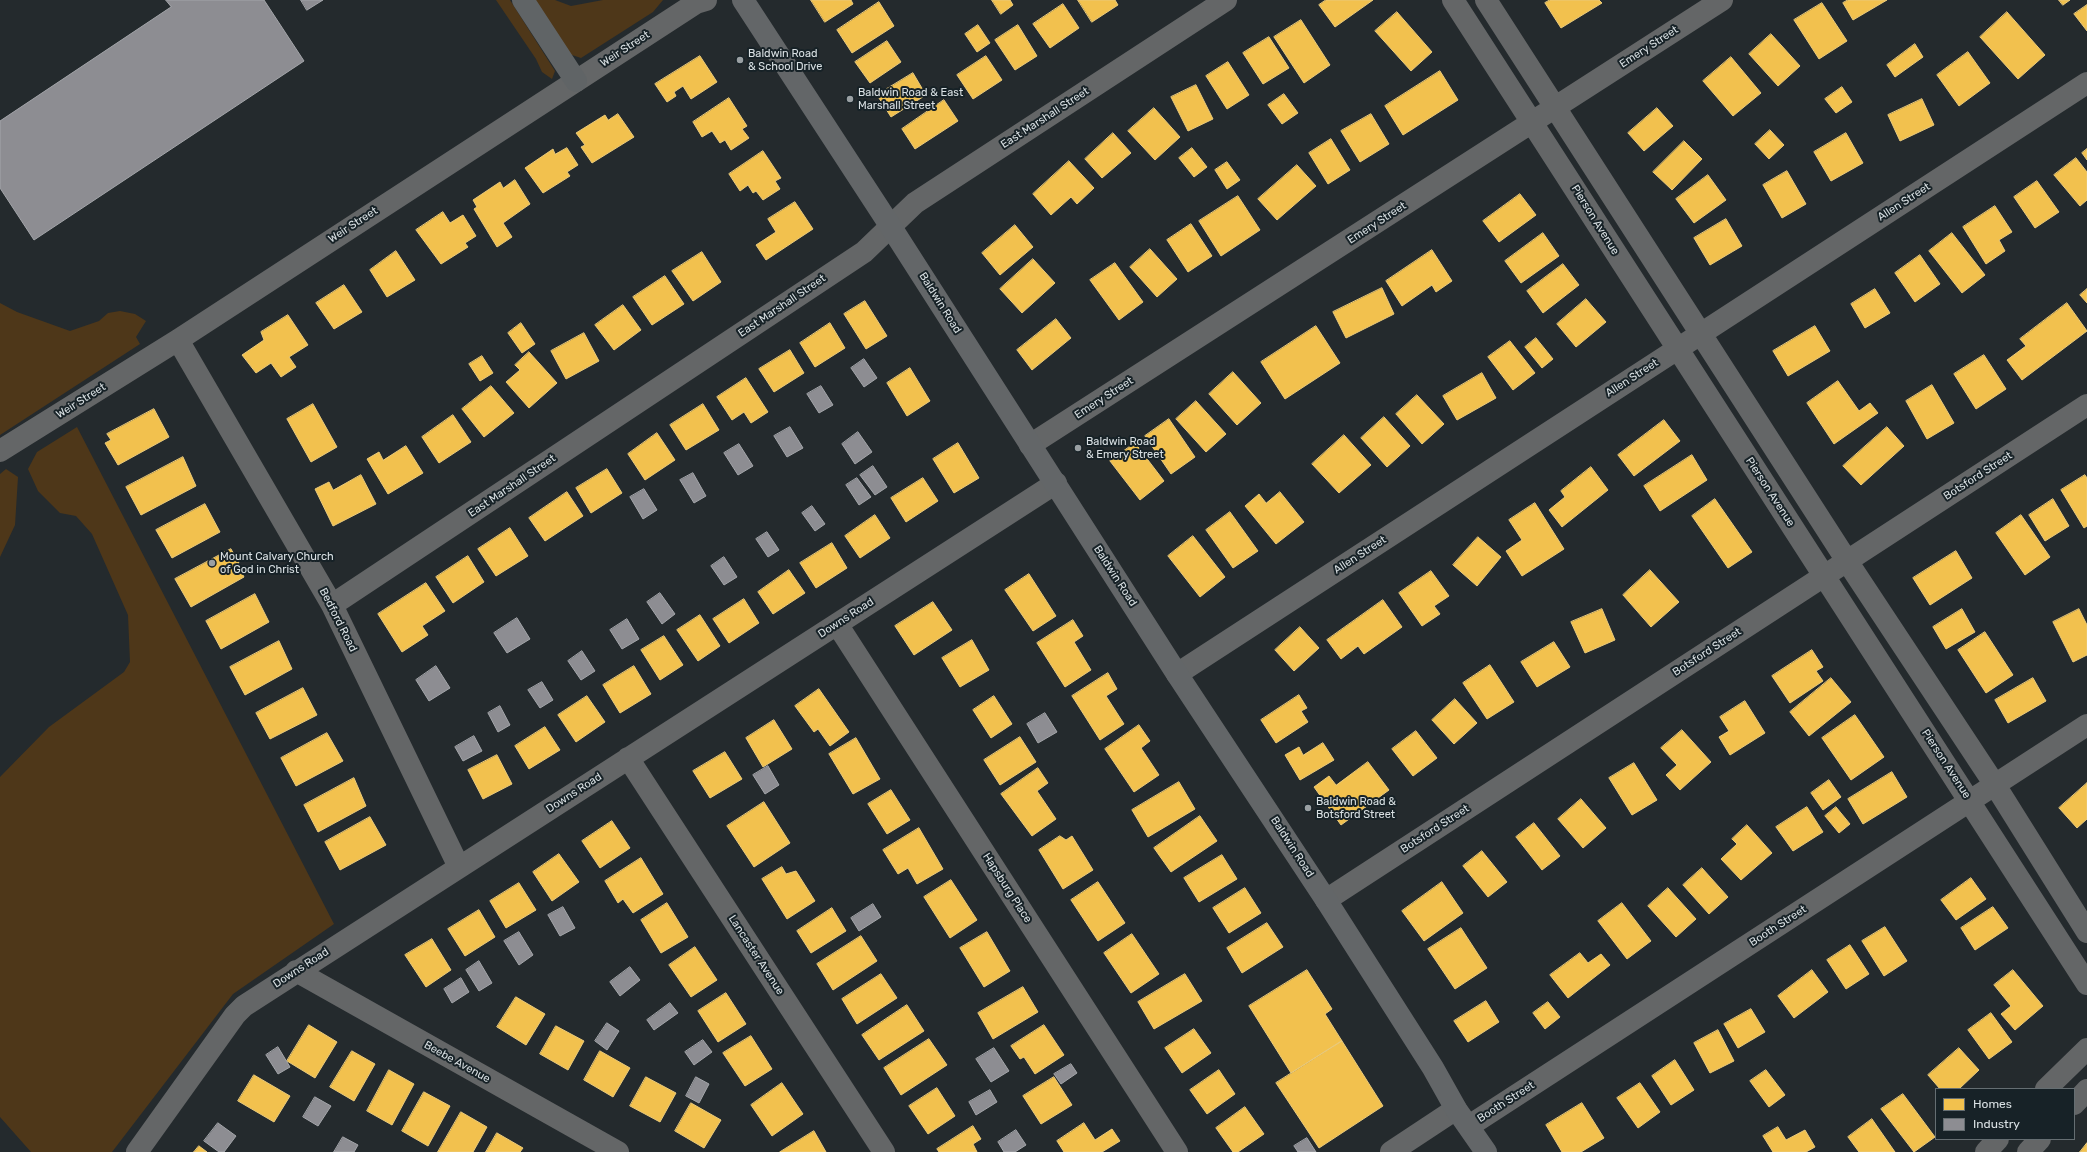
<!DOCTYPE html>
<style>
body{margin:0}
#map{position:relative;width:2087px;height:1152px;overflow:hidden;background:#242a2d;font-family:Rubik,sans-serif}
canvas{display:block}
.legend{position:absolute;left:1935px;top:1088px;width:140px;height:52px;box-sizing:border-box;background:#172227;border:1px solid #656e72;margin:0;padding:5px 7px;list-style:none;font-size:12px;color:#d9e0e3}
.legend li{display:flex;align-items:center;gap:8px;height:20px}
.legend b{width:20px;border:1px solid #656e72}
</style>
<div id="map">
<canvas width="2087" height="1152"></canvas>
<ul class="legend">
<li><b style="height:11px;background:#f2c14e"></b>Homes</li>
<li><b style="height:11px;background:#8d8d92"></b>Industry</li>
</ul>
</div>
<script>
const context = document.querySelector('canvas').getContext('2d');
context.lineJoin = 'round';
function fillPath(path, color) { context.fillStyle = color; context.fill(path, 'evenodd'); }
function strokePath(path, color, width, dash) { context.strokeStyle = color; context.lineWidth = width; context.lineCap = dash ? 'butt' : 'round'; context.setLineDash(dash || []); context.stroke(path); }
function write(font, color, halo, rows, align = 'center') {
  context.font = font + ' Rubik,sans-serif'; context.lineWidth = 4; context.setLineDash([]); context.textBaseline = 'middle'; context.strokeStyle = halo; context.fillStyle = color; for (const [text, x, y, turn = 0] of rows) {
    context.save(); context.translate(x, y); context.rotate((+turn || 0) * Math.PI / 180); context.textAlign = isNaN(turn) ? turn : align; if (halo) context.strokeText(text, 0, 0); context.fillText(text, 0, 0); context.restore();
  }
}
const green = new Path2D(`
 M496,0H510L555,71L552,79L542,72L536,59Z
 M534,0H555L571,6L603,0H663L653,12L581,58L569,54Z
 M0,303L17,312L70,331L99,321L108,313L120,311L135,314L146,321L136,337L140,344L0,435Z
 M77,427L334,924L233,994L112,1152H31L0,1117V777L49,727L124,672L130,662L128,615L92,534L76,516L60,513L38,491L28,469L37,452Z
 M6,469L18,477L15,525L0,557V474Z`);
const homes = new Path2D(`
 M811,0H851L853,4L825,22Z
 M992,0H1010L1013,5L1001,14Z
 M1078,0H1115L1118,5L1092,22Z
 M1326,0H1373L1335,27L1319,5Z
 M1550,0H1599L1602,3L1561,28L1545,3Z
 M1848,0H1887L1853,20L1843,3Z
 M2059,0H2070L2063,5Z
 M879,2L894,26L852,53L837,30Z
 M1822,3L1847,41L1819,59L1794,20Z
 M1063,4L1079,28L1050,48L1033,24Z
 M2087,5V31L2074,14Z
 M1397,12L1432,52L1411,71L1375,31Z
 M2007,12L2045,55L2018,79L1980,37Z
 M1301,20L1330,65L1304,83L1274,37Z
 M978,25L990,43L977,52L965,34Z
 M1018,25L1037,56L1015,70L995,40Z
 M1771,34L1800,66L1778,86L1749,54Z
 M1269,37L1289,68L1263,84L1243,53Z
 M887,41L901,62L870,83L855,62Z
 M1915,44L1923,57L1895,77L1887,65Z
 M1968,52L1990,83L1959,106L1937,75Z
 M700,56L717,82L691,99L683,86L674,92L676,96L667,102L655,84Z
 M986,56L1002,80L973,99L957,75Z
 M1731,57L1761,93L1733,116L1703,81Z
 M1228,62L1249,95L1227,109L1206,76Z
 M1440,71L1458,100L1403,135L1385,106Z
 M913,73L926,95L891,117L877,95Z
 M1196,85L1213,119L1188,131L1171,97Z
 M1842,87L1852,102L1836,113L1825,99Z
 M1284,94L1298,113L1282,124L1268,105Z
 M729,98L747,126L742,129L749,138L731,150L725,140L720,143L712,131L702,137L693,122Z
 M1922,99L1934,125L1900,141L1888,115Z
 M944,100L958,121L915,149L902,129Z
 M1154,108L1180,137L1155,160L1128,131Z
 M1657,108L1673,126L1644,151L1628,133Z
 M618,114L634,137L592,163L581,147L585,145L576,133L605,115L608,120Z
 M1371,114L1389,144L1360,162L1341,131Z
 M1770,130L1784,145L1769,159L1755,144Z
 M1113,133L1131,153L1102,178L1085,159Z
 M1846,133L1863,163L1831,181L1814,152Z
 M1331,139L1350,170L1328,184L1309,153Z
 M1684,141L1702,159L1672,190L1653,172Z
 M567,148L578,165L567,172L570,176L543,193L525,168L553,149L555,154Z
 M1192,148L1207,167L1194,177L1179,158Z
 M2087,149V160L2082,153Z
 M763,151L781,178L775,181L780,189L763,200L756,191L753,193L748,185L740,191L729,174Z
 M2076,158L2087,172V200L2080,206L2054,175Z
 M1069,161L1094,188L1077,204L1071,197L1051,215L1033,194Z
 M1227,162L1240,180L1227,189L1215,170Z
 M1297,165L1316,186L1277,220L1258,199Z
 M1787,171L1806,204L1782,218L1763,185Z
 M1708,175L1726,200L1694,223L1676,199Z
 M515,180L530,204L503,223L512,237L497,247L474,209L477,207L473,200L500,182L503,188Z
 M2037,181L2059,212L2035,228L2014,197Z
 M1520,194L1536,215L1499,242L1483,221Z
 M1238,196L1260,230L1221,256L1199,221Z
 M795,202L813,229L766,260L756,245L776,232L768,219Z
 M1995,206L2012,232L1999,240L2005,251L1986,264L1963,227Z
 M443,212L450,223L463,215L476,236L465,243L468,247L441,264L416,230Z
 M1726,219L1742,246L1710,265L1694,238Z
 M1191,224L1212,256L1188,272L1167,240Z
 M1015,225L1033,247L1000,275L982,253Z
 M1543,233L1559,256L1521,283L1505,261Z
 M1952,233L1985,275L1962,293L1929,251Z
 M1150,249L1177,279L1157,297L1130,267Z
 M1432,250L1452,281L1436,292L1432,285L1402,306L1386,281Z
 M396,251L415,280L387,297L370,270Z
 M702,252L721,282L693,301L672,271Z
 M1920,255L1940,284L1915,302L1895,273Z
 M1033,259L1055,283L1022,313L1000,289Z
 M1115,263L1143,302L1119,320L1090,280Z
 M1563,264L1579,285L1543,313L1527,291Z
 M665,276L684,304L652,325L633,297Z
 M344,285L362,312L334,329L316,303Z
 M1382,288L1394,314L1346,338L1333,312Z
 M1875,289L1890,313L1865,328L1851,304Z
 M2087,289V303L2080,295Z
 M1586,299L1606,322L1576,347L1557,324Z
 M865,301L887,336L866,349L844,314Z
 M2067,303L2087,331L2022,380L2007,360L2026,346L2020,339Z
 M623,305L641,330L614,350L595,325Z
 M288,315L308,345L289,357L296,367L281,377L271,363L256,373L242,355L264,340L261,332Z
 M1056,319L1071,338L1032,370L1017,350Z
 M521,323L535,344L522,353L508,333Z
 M830,323L845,348L815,367L800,343Z
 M1316,326L1340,363L1285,399L1261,362Z
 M1815,326L1830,351L1788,376L1773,351Z
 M584,333L599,361L566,379L551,351Z
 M1536,338L1553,359L1542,368L1525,347Z
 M1510,341L1535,373L1513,390L1488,357Z
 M790,350L804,373L774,392L759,369Z
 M529,352L557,383L529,408L506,382L520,370L515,365Z
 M1984,355L2006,389L1976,409L1954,374Z
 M482,356L493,373L480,381L469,364Z
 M910,368L930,401L907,416L887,383Z
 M1233,372L1261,403L1237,425L1209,394Z
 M1482,373L1496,398L1457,420L1443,396Z
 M746,378L768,412L751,423L744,412L732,420L717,397Z
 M1838,381L1859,411L1870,403L1878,413L1834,444L1807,403Z
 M1932,385L1954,423L1927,439L1906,401Z
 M491,386L514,413L484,437L462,409Z
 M1417,395L1444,424L1422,444L1396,414Z
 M1196,401L1226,434L1206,452L1176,419Z
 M313,404L337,447L311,462L287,419Z
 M703,404L719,430L686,450L670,425Z
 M154,409L169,437L118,465L105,443L111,440L107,434Z
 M453,415L471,442L439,463L422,437Z
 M1384,417L1410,446L1387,467L1361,438Z
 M1169,419L1195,457L1171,474L1145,436Z
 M1664,420L1680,441L1634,476L1618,455Z
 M1887,427L1904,446L1861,485L1843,466Z
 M657,433L675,460L645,480L628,454Z
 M1344,435L1371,465L1339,493L1312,464Z
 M958,443L979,478L954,493L933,459Z
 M1135,443L1164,481L1140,500L1110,461Z
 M406,446L423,473L388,494L367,459L379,452L383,460Z
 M1692,455L1707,480L1660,511L1644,486Z
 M183,457L196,486L141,515L126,487Z
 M1591,467L1608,490L1562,527L1549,510L1565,497L1561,491Z
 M607,469L622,493L591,513L576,488Z
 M361,475L376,504L333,526L315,489L329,482L333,490Z
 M2085,475L2087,478V526L2084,528L2061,490Z
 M923,478L938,501L906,522L891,498Z
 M567,492L583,516L545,541L529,518Z
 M1280,492L1304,522L1276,544L1245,506L1259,494L1266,503Z
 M1715,499L1752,552L1728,568L1692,516Z
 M2053,499L2069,526L2045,541L2029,515Z
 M1535,503L1564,549L1522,576L1506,551L1522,540L1509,520Z
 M205,504L220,532L172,558L156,530Z
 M1230,512L1258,551L1233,568L1206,530Z
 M875,515L890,538L860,558L845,536Z
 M2021,515L2050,557L2025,575L1996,533Z
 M510,528L528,556L496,576L478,549Z
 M1193,536L1225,577L1200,597L1168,556Z
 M1478,537L1501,557L1477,586L1453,565Z
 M832,543L847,568L816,588L800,563Z
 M231,549L239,563L237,564L244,577L191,607L175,579Z
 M1956,551L1972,578L1930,605L1913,578Z
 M468,556L484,582L453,603L436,577Z
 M789,570L805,593L773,614L758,592Z
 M1650,570L1679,602L1651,627L1623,595Z
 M1431,571L1449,596L1434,606L1440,614L1422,626L1399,593Z
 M1029,574L1056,616L1033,631L1005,590Z
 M426,583L445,611L422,626L428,635L402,652L378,614Z
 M255,594L269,622L221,649L206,621Z
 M744,599L759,623L729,643L713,619Z
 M1383,600L1402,627L1364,654L1358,646L1341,659L1327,640Z
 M933,602L952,630L914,655L895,626Z
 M1602,609L1615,640L1585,653L1571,622Z
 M1962,609L1975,632L1946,649L1933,627Z
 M2079,609L2087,625V655L2073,662L2053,622Z
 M700,615L720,646L698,661L677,630Z
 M1073,620L1083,636L1074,642L1091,670L1065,687L1037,643Z
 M1300,627L1319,648L1294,671L1275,650Z
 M1985,632L2013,675L1986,693L1958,650Z
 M664,636L683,665L660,680L641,650Z
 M972,640L989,670L960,687L942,658Z
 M279,641L292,669L245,695L230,667Z
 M1554,642L1570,667L1537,687L1521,662Z
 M1812,650L1823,667L1816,671L1823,681L1790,703L1772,676Z
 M1490,665L1514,702L1487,719L1463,683Z
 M634,666L651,694L620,713L603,685Z
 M1108,673L1117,689L1106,696L1124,724L1100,740L1072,696Z
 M1831,678L1851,702L1809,736L1790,712Z
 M2033,678L2046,701L2008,723L1995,700Z
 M303,688L317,715L270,739L256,713Z
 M819,689L849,732L830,746L818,729L814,732L795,706Z
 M1299,695L1307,708L1301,711L1308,722L1276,743L1261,720Z
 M587,696L605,722L576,742L558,715Z
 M994,696L1012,724L991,738L973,710Z
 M1455,699L1477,723L1454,744L1432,720Z
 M1745,701L1765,733L1730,755L1719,737L1729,731L1720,717Z
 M1855,715L1884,757L1851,780L1822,738Z
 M774,720L792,749L763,767L746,738Z
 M1139,725L1150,741L1141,748L1159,775L1134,792L1105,749Z
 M545,727L560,750L529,769L515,746Z
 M1682,730L1711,762L1680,790L1666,775L1677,765L1661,748Z
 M1416,731L1437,758L1413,776L1392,749Z
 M327,733L343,761L296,786L281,758Z
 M1020,737L1036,762L1000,785L984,760Z
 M856,738L880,779L853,794L829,754Z
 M1323,743L1334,760L1300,780L1285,755L1299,747L1303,755Z
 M725,752L742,779L710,798L693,771Z
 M497,755L512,784L483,799L468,770Z
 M1368,762L1389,790L1341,825L1314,787L1329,776L1336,785Z
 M1634,763L1657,800L1632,815L1609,778Z
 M1038,768L1048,783L1037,791L1056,819L1032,836L1001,794Z
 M1892,772L1907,797L1863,824L1848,799Z
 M354,778L366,806L318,832L304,805Z
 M1829,780L1841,797L1823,810L1811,793Z
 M1179,782L1195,809L1148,837L1132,810Z
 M2087,783V819L2077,828L2059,808Z
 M891,790L910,820L887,834L868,804Z
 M1581,799L1606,828L1583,848L1558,819Z
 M764,802L790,843L754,867L727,826Z
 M1807,807L1823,832L1793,851L1776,827Z
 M1836,807L1850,824L1839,833L1825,816Z
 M1200,816L1217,841L1171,872L1154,848Z
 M370,817L386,845L340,870L325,842Z
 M612,821L630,848L600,868L582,841Z
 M1534,823L1560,856L1542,870L1516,837Z
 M1747,825L1772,853L1741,880L1721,859L1737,844L1732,839Z
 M919,828L943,869L917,884L908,868L898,874L883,850Z
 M1060,836L1066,840L1072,836L1093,870L1063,889L1039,850Z
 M1482,851L1507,882L1488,897L1463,866Z
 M559,854L579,882L552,901L533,872Z
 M1222,855L1237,879L1199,902L1184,878Z
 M641,858L663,894L633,913L623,899L618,903L605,881Z
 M782,867L786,874L796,871L815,901L787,919L762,879Z
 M1702,868L1728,897L1709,914L1683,885Z
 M1971,878L1986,899L1956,920L1941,900Z
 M951,880L977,920L950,938L924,897Z
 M1098,882L1125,923L1098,941L1071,900Z
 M1442,882L1463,913L1424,941L1402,911Z
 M519,883L536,910L506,928L490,901Z
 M1245,888L1261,913L1229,933L1213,908Z
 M1668,888L1696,919L1676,937L1648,906Z
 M667,903L688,937L661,953L641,920Z
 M1622,903L1651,941L1627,959L1598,921Z
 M1993,907L2008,928L1975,950L1961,928Z
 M832,908L846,931L811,953L797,931Z
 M479,910L495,937L465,956L448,929Z
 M1267,923L1283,947L1242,973L1227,948Z
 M1885,927L1907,961L1884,976L1862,941Z
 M1461,928L1487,968L1455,989L1428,949Z
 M987,932L1010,971L984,987L960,948Z
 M1132,934L1159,974L1131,993L1104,953Z
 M861,936L877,961L833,990L817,964Z
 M432,939L451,970L426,987L405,955Z
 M1850,945L1869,974L1846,989L1827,960Z
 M695,947L717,980L691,997L669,965Z
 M1580,953L1588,963L1601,954L1610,965L1568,998L1550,975Z
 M1307,970L1332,1009L1325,1014L1342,1041L1291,1073L1249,1006Z
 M1812,970L1828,992L1794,1018L1778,996Z
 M2013,970L2043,1006L2015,1030L2001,1014L2011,1006L1994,985Z
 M881,974L897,998L857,1024L842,999Z
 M1185,974L1202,1001L1154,1029L1138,1002Z
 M1023,987L1038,1012L993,1039L978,1013Z
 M726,993L746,1024L718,1042L698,1011Z
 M516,997L545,1014L526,1045L497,1027Z
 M1486,1001L1499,1022L1468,1042L1454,1021Z
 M1548,1002L1560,1017L1545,1029L1533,1013Z
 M907,1005L924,1031L879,1060L862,1035Z
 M1751,1009L1765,1032L1738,1048L1724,1024Z
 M1991,1013L2012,1042L1989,1059L1968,1030Z
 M309,1025L337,1042L315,1078L287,1061Z
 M1044,1025L1064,1055L1035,1074L1024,1057L1020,1059L1011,1046Z
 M556,1026L584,1041L568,1070L540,1054Z
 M1194,1029L1211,1053L1182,1073L1165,1048Z
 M1718,1030L1734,1061L1710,1073L1694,1043Z
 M751,1036L772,1069L745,1086L723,1053Z
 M929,1039L947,1065L901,1095L884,1068Z
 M1342,1041L1383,1106L1319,1148L1276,1083Z
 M1959,1048L1979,1070L1959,1089H1940L1928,1075Z
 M352,1051L375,1064L354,1101L330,1087Z
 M600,1051L630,1068L613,1097L584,1080Z
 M1675,1060L1694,1090L1671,1105L1652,1076Z
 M389,1070L414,1084L392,1125L367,1111Z
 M1219,1070L1235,1094L1207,1114L1190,1090Z
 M1766,1070L1785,1095L1769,1107L1750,1081Z
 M254,1075L290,1096L274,1122L238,1101Z
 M646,1077L676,1093L660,1122L630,1106Z
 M1054,1077L1072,1105L1041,1124L1023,1096Z
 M782,1083L803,1114L772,1136L751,1105Z
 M1640,1083L1660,1112L1638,1128L1617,1098Z
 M937,1088L955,1116L928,1134L909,1106Z
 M424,1092L450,1106L428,1146L402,1131Z
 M1903,1094L1935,1137L1914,1152L1881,1109Z
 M691,1103L721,1120L704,1148L675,1131Z
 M1582,1103L1604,1138L1581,1152H1562L1546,1125Z
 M1245,1107L1264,1134L1238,1152H1233L1216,1128Z
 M461,1112L487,1127L473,1152H438Z
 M1872,1119L1895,1152H1859L1848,1137Z
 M1084,1123L1095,1140L1112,1129L1120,1141L1102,1152H1064L1057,1141Z
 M973,1126L981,1139L973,1144L977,1152H939L937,1149Z
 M1778,1127L1786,1140L1805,1130L1815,1147L1806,1152H1773L1763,1136Z
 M814,1131L826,1152H780Z
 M497,1133L523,1148L520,1152H486Z
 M2087,1143V1152H2080Z
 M199,1146L207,1152H194Z`);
const industry = new Path2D(`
 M166,0H264L304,61L34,240L0,188V121L171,7Z
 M301,0H323L307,10Z
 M864,359L877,378L864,387L851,368Z
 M821,386L833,405L819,413L807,394Z
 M790,427L803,448L787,457L774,436Z
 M858,432L872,452L855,464L842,444Z
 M739,444L753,466L738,475L724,453Z
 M873,466L887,487L875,495L860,475Z
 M693,473L706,496L694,503L680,480Z
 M857,478L871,497L859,505L846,485Z
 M644,489L657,510L643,519L630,497Z
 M812,506L825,524L815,531L802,513Z
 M767,532L779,550L768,557L756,539Z
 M724,557L737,577L724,585L711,566Z
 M660,593L675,614L662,624L647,602Z
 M517,618L530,639L507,653L494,633Z
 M627,619L639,639L622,649L610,630Z
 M582,651L595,671L581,680L568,661Z
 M436,666L450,688L429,701L416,680Z
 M542,682L553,700L540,708L528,690Z
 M500,706L510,725L498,732L488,713Z
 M1045,713L1057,732L1038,743L1027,724Z
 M474,736L482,751L463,761L455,747Z
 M768,766L779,785L765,794L753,775Z
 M873,904L881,917L859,931L851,918Z
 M563,907L575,928L560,936L548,915Z
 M519,932L533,955L519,965L504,941Z
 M479,961L492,983L479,991L466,970Z
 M630,967L640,980L620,996L610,982Z
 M461,978L469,992L452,1003L444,989Z
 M670,1003L678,1013L654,1030L647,1020Z
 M607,1023L619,1031L607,1050L595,1041Z
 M703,1040L712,1052L694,1065L685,1052Z
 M278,1047L290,1067L278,1074L266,1055Z
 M994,1048L1009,1071L991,1082L976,1059Z
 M1071,1064L1077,1073L1061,1084L1054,1074Z
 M696,1077L709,1084L699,1103L686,1096Z
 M990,1090L997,1102L976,1115L969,1102Z
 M315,1097L331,1106L318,1126L303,1117Z
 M218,1123L236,1136L224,1152H219L204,1141Z
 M1016,1130L1026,1145L1015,1152H1004L998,1142Z
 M343,1137L358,1145L354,1152H334Z
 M1307,1138L1316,1152H1298L1294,1146Z`);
const minor = new Path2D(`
 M1453,0L2087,984
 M1486,0L1847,561L1995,785L2087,932
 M178,340L332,605L459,867
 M1030,445L1722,0
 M0,451L178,340L696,3L706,0
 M332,605L864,252L915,203L1226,0
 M837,624L1177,1152
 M1177,674L2087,83
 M628,758L884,1152
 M1326,900L2087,405
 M296,971L618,1152
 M2046,1089L2087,1049
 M2074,1104L2087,1090
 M1469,1126L2087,725
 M137,1152L235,1015L244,1006L1056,483
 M1391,1152L1456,1109
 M1986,1152L1998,1139
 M2028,1152L2040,1139`);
const major = new Path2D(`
 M743,0L891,227L1177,674L1326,900L1433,1068L1456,1109L1486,1152`);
const highway = new Path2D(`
 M523,0L576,81`);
const markers = [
 [740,60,4,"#9aa0a3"],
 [850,99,4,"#9aa0a3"],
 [1078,448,4,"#9aa0a3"],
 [212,563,4,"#9aa0a3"],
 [1308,808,4,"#9aa0a3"]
];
const streetNames = [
 ["Emery Street",1649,47,-33],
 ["Weir Street",625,49,-33],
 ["East Marshall Street",1045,118,-33],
 ["Allen Street",1904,202,-33],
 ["Pierson Avenue",1595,220,58],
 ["Emery Street",1377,223,-33],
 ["Weir Street",353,225,-33],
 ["Baldwin Road",940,303,58],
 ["East Marshall Street",782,306,-34],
 ["Allen Street",1632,378,-33],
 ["Emery Street",1104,398,-33],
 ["Weir Street",81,401,-32],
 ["Botsford Street",1978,476,-33],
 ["East Marshall Street",512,486,-34],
 ["Pierson Avenue",1770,492,57],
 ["Allen Street",1360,555,-33],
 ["Baldwin Road",1115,576,57],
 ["Downs Road",846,618,-33],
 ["Bedford Road",338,620,63],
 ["Botsford Street",1707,652,-33],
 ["Pierson Avenue",1946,764,57],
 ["Downs Road",574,793,-33],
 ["Botsford Street",1435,829,-33],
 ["Baldwin Road",1292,847,57],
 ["Hapsburg Place",1007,888,57],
 ["Booth Street",1778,926,-33],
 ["Lancaster Avenue",756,955,57],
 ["Downs Road",301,968,-33],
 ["Beebe Avenue",457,1062,29],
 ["Booth Street",1506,1102,-33]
];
const poiNames = [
 ["Baldwin Road",748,54],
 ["& School Drive",748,67],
 ["Baldwin Road & East",858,93],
 ["Marshall Street",858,106],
 ["Baldwin Road",1086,442],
 ["& Emery Street",1086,455],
 ["Mount Calvary Church",220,557],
 ["of God in Christ",220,570],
 ["Baldwin Road &",1316,802],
 ["Botsford Street",1316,815]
];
fillPath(green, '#4e3719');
fillPath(homes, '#f2c14e');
strokePath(homes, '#eaca7b', 1);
fillPath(industry, '#8d8d92');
strokePath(industry, '#a4a6aa', 1);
strokePath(minor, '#646667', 22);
strokePath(major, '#636668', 22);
strokePath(highway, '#606466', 22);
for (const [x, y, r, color] of markers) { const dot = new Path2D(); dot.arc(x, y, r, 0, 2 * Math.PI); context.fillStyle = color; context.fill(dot); strokePath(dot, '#172227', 1.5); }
write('11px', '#d9e0e3', '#172227', streetNames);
write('11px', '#d9e0e3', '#172227', poiNames, 'left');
</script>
